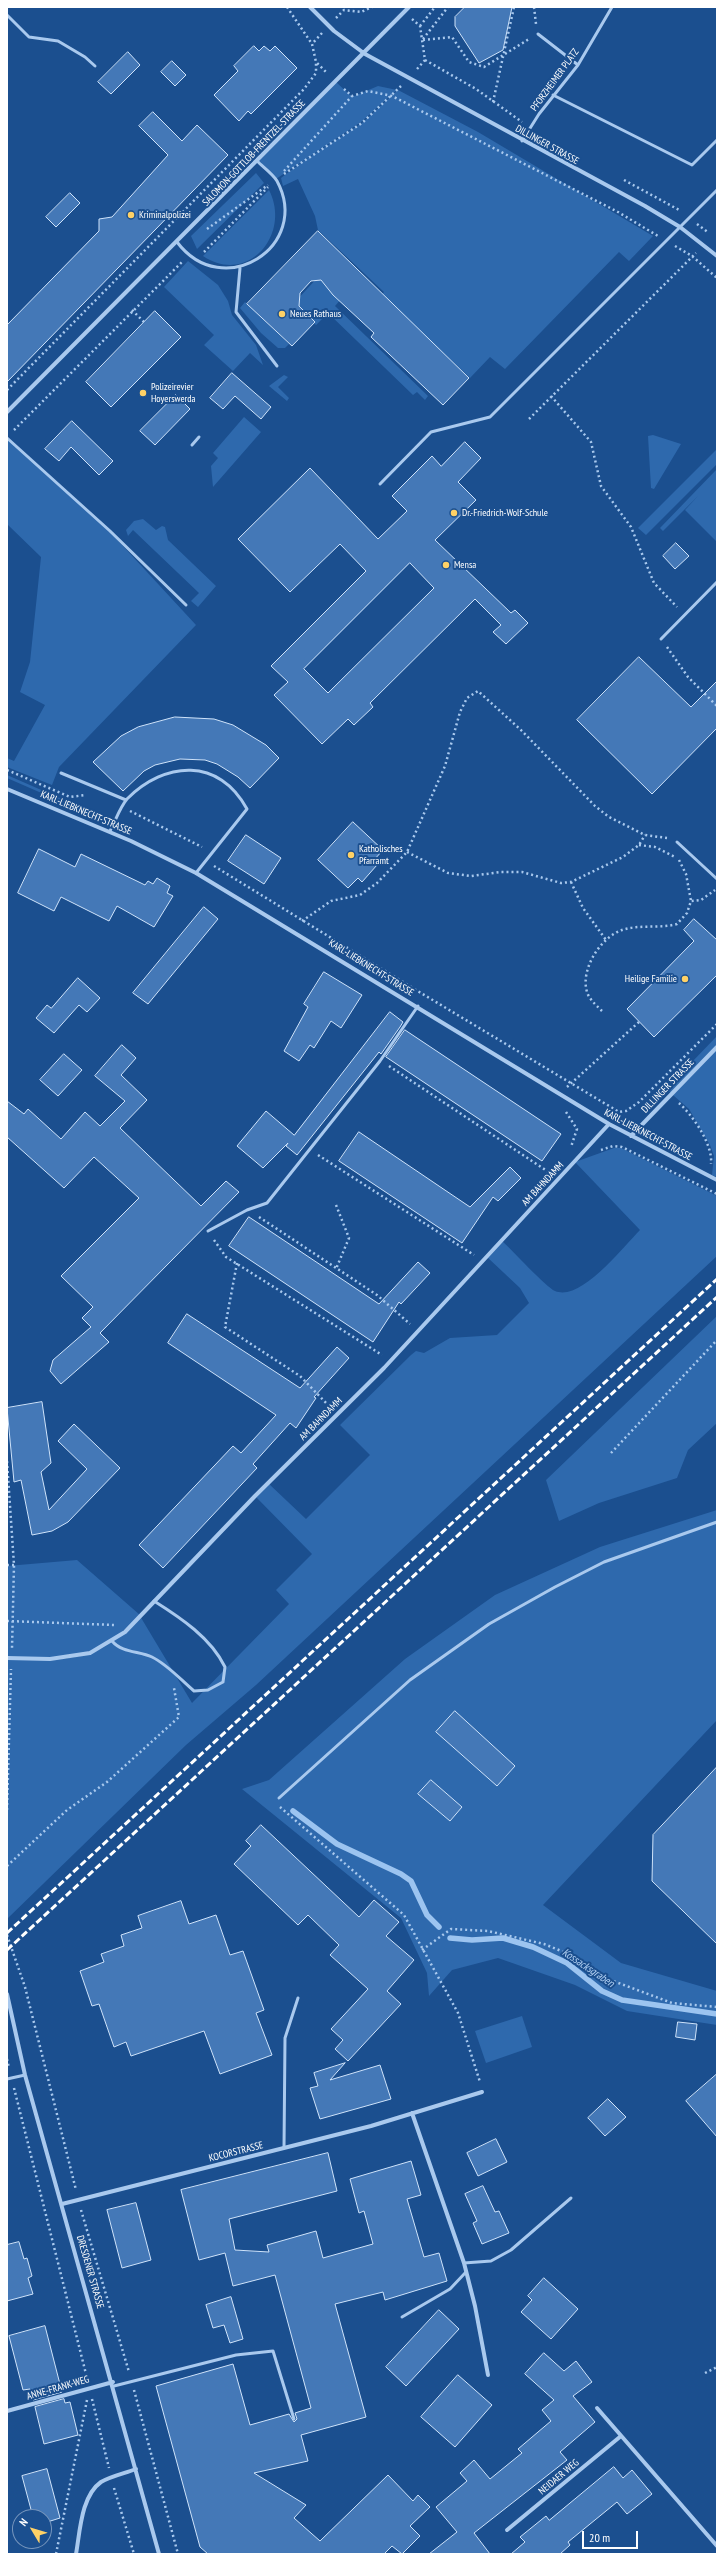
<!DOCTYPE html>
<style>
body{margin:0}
#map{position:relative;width:724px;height:2561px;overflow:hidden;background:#1b4f8f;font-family:"PT Sans Narrow",sans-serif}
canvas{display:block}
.frame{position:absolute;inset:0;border:8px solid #fff;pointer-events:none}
.north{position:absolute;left:12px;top:2509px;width:40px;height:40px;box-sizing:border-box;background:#1b4f8f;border:1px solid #7695bc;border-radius:50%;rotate:308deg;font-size:11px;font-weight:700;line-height:16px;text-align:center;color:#fff}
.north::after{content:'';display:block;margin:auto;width:14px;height:18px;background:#ffd166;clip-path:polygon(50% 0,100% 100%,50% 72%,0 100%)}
.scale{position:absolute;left:582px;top:2531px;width:56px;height:18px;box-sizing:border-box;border:2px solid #fff;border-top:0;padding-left:5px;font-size:12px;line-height:14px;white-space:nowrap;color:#fff;-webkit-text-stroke:3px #1b4f8f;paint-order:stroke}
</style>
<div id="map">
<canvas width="724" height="2561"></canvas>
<div class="frame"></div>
<div class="north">N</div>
<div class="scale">20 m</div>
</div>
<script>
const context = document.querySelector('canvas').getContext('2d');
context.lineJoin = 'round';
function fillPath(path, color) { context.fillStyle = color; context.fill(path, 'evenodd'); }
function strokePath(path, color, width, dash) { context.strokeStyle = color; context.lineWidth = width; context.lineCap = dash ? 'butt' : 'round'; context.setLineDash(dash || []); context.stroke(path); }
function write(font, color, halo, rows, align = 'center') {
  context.font = font + ' "PT Sans Narrow",sans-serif'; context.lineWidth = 4; context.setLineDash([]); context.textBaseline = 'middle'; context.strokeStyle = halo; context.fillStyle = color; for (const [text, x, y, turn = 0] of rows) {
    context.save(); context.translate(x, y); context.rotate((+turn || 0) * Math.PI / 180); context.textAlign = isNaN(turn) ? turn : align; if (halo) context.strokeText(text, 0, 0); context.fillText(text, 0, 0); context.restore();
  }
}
const green = new Path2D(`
 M336,82L352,97L378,86L397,90L361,122L276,179L258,162Z
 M398,90L478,132L653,236L629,261L619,252L505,369L490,357L470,378L397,309L373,304L384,292L318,230L315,216L298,179L283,186L281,178L302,162L362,123Z
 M256,173L264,183L197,249L191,236Z
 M269,190C292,235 247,286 203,256Z
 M188,261L218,285L228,301L232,315L256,345L263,365L250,353L233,371L204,345L214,335L164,287Z
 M319,276L342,298L335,306L428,396L425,400L417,392L413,395L328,313L316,325L294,303Z
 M245,302L289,344L285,348H278L261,333L240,308Z
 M284,375L288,377L278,387L289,398L287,401L269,386Z
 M244,417L261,432L213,487L211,466L218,458L213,453Z
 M653,435L681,444L654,489L651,488L648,436Z
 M7,439L110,532L196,625L59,767L52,785L7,767V758L14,761L45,705L20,692L30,662L41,557L7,524Z
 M717,449V464L646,535L638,528Z
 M717,469V542L685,510L698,496L663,531L660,528Z
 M143,519L156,530L162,526L165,527L168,540L216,586L198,607L191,601L199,593L133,530L128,536L126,530L134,521Z
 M7,775L71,803L69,805L7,778Z
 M717,1036V1177L712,1175L714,1156L710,1145L689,1109L666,1089Z
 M614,1148H621L717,1196V1256L256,1685L186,1745L7,1919V1659C42,1660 84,1664 113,1641C123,1633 131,1624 140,1616L192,1703L289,1604L276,1590L312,1554L255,1496L268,1483L306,1519L370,1455L340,1425L411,1355L416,1351L424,1353L450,1338L497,1335L529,1303L520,1288L487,1257L502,1241C512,1250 546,1287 555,1291C581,1302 623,1247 640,1230L575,1162Z
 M717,1316V1423L688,1450L677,1478L599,1503L559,1521L546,1480Z
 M717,1510V1720L543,1905L621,1963L717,1991V2025L627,2011L575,1985L498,1958L452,1970L429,1996L427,1973L401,1918L242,1789L269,1780L405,1659L495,1595L600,1547Z
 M77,1560L140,1615C126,1629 109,1644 90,1651C69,1660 30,1657 7,1657V1566Z
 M522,2016L532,2047L486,2063L475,2031Z`);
const stream = new Path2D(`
 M293,1811L337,1844L401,1874L411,1881L427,1915L439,1927
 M450,1938L472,1940L503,1938L533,1947L567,1963L602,1991L622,2000L717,2014`);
const building = new Path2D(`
 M465,7H512L503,50L479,63L455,26V17Z
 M254,46L259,51L264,46L270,51L275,46L297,68L251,114L248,111L239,121L214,95L238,71L234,66Z
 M128,52L140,65L111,94L98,82Z
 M172,61L186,75L175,86L161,72Z
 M153,112L182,141L197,125L228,155L7,382V325L99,231V219L112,217L168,155L139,126Z
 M70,193L80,203L56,227L46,217Z
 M318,231L469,378L443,405L371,337L374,333L333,295L321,280L311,281L300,293L299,306L315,322L292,346L247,304Z
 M155,311L181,337L111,407L86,382Z
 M232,373L271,407L261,419L235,396L223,409L210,398Z
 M176,395L190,409L155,445L140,431Z
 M72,421L113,461L99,475L71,447L59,461L45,449Z
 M465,442L481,458L458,482L476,500L435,540L511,613L515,610L528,623L506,644L493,632L501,625L475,599L370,703L373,707L354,725L348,719L322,744L274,695L288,682L271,666L366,571L340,544L290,592L238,539L310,468L378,539L407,511L392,496L432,456L441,466ZM410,563L434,588L328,693L304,669Z
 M676,543L689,556L675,569L663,556Z
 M639,657L691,707L717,681V728L652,794L577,720Z
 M175,717L214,719L233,725L266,745L279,758L250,788L238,777L217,764L205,760L180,759L155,765L144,771L123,791L93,762L121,736L138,727Z
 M353,822L383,850L373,861L377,865L362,882L358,878L348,888L318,860Z
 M246,835L281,858L264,884L228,861Z
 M39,849L75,867L81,854L145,885L148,881L153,884L157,878L170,886L167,893L173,896L154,927L117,906L109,921L61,897L54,911L18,893Z
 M204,907L218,919L148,1004L133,993Z
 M694,919L717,940V975L654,1037L627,1009L694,941L684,930Z
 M324,972L362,995L341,1028L331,1021L314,1048L310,1045L299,1061L284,1051L308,1007L304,1004Z
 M78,978L100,998L87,1012L79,1005L54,1033L36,1018L47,1005L51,1008Z
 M390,1012L403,1022L400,1027L381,1054L379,1052L297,1155L286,1146L288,1143L263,1168L237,1146L266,1111L294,1135Z
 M405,1030L561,1134L542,1161L386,1057Z
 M122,1045L136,1058L121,1075L147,1100L120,1128L201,1206L226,1181L239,1192L100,1333L109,1342L61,1384L50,1371L53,1360L91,1327L82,1318L93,1307L61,1276L139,1198L94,1157L64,1188L7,1137V1101L24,1114L28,1109L61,1139L85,1112L100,1126L125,1101L95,1076Z
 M64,1054L82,1070L58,1096L40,1080Z
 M359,1132L470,1207L510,1167L521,1178L498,1201L493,1197L462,1243L339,1161Z
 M249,1217L379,1304L418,1262L430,1273L401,1304L399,1302L373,1342L229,1246Z
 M187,1314L300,1388L337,1347L349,1358L314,1397L316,1398L296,1428L290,1423L253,1464L257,1468L163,1568L139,1545L233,1446L241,1453L276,1415L168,1343Z
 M42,1402L51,1463L41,1472L49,1510L87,1469L58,1441L74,1424L120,1468L68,1522L52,1531L32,1535L21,1480L14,1482L7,1408Z
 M455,1711L515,1766L497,1786L436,1732Z
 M717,1767V1944L652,1881L653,1835Z
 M431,1780L462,1807L450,1821L418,1794Z
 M261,1825L359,1917L374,1900L399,1922L386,1936L414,1960L387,1991L401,2004L348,2061L335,2049L343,2040L331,2029L368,1989L330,1955L339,1945L308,1915L298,1925L234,1864L251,1846L246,1841Z
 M181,1901L189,1924L216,1915L230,1955L243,1951L264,2010L256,2013L272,2055L220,2074L204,2031L131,2056L126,2042L114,2047L99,2004L92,2006L80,1971L104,1962L101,1954L124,1946L121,1935L142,1928L138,1916Z
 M678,2022L697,2024L695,2040L676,2037Z
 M345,2063L330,2080L380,2065L391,2099L320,2119L310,2088L318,2086L314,2073Z
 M717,2074V2137L686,2101Z
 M608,2099L626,2117L605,2136L588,2118Z
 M496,2139L507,2162L478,2176L467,2153Z
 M328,2153L337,2191L229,2219L235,2250L269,2252L267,2245L316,2231L323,2258L373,2244L364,2211L359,2213L350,2179L411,2161L421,2195L407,2199L424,2257L439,2253L447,2281L385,2300L383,2292L335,2304L366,2417L301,2435L308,2461L254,2473L306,2505L294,2518L320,2541L388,2475L413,2501L418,2495L430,2507L410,2526L420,2536L402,2554L392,2546L384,2554H208L200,2547L156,2386L233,2364L250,2425L289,2414L294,2422L297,2419L295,2413L311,2408L275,2275L233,2286L225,2253L199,2260L181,2190Z
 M483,2186L495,2212L499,2211L509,2233L482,2244L473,2223L477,2221L465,2194Z
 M136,2203L151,2260L122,2268L107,2210Z
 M19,2242L24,2259L27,2258L32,2276L28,2278L33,2294L7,2301V2245Z
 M544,2278L578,2309L551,2339L521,2312L532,2300L528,2296Z
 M231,2297L243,2339L230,2343L224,2325L213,2328L206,2305Z
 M439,2310L459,2329L406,2386L386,2367Z
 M45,2326L62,2392L33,2400L30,2389L23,2390L9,2336Z
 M544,2353L564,2371L576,2361L592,2382L573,2396L595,2422L560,2452L567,2460L474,2533L490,2554H429L457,2532L436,2507L467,2481L460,2473L474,2460L490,2479L522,2453L518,2449L551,2421L542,2410L554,2400L525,2374Z
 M458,2375L492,2405L455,2447L421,2417Z
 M64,2399L65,2403L70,2402L78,2435L44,2444L35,2407Z
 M614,2467L623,2478L632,2470L652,2494L627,2514L617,2502L568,2542L570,2545L560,2554H511L525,2542L520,2537L546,2516L549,2520Z
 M47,2469L60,2518L44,2523V2517H33L22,2476Z`);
const path = new Path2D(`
 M287,7L312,44
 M534,7L536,24
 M336,18L344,10L361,12L372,7
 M412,19L420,26L425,60L417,69
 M420,26L435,7
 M322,33L312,44L316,62L327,73
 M423,39L448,7
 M423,40L452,37L469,62L484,67L529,39
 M425,60L476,89L522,122
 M344,89L352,96L368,91L392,96L618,212L658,236
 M493,102L514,7
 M284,171L352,96
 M284,174L362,123L401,86
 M624,180L681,211
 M697,224L709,233
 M207,229L268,185
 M675,246L692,256L717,278
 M204,252L268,187
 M132,310L144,322
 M7,390L304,89L316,73V63
 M551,396L591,442L601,486L631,527L654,583L677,607
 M529,419L696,253
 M14,430L183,261
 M667,647L688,677L717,706
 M7,770L70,797L85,795
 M130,811L202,847
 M639,845L655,847L675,857
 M407,852L448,873L471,876L501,872H522L561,883L571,882L623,857L639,845L645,835
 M679,860L686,874L691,901
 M214,866L416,990L619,1112L626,1111L639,1102L717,1024
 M571,882L583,908L606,940
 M302,921L331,901L360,895L377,883L407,852L445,766L460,712L467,698L478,691L521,730L595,806L609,817L645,835L667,838
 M602,1011C596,1005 589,999 587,992C580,969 601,937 622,930C640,924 659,929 677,924L687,913L691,901L701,900L715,890
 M389,1066L550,1173
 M567,1087L639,1022
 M679,1103C693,1116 713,1144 711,1164
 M566,1112L577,1129L571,1147
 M601,1150L613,1146L622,1147L717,1194
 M318,1155L474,1255
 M336,1205L349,1238L336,1269
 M259,1217L377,1295L410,1324
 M214,1240L226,1257L382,1355
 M237,1263L225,1327L300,1376L330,1407
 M611,1453L717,1340
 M7,1461L14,1565L12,1648
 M7,1565H14
 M7,1621L114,1625
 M280,1807L404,1915L458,2013L480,2082
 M7,1810L11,1669
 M7,1866L67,1810L107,1782L179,1717L174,1688
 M7,1935L25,1987L76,2190
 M422,1950L451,1929L488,1931L544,1944L576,1957L605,1978L672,2003L717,2007
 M7,2059L9,2068
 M14,2088L87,2378
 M81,2210L129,2372
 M705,2373L717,2367
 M134,2390L178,2554
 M92,2399L109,2468
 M114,2488L134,2554
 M56,2554L87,2400`);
const service = new Path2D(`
 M7,15L29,37L58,41L85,57L95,66
 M538,34L578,65
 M553,95L692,165L717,140
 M522,141L539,114L578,65L612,7
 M177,242C223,303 312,246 277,181C273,174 263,167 257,161
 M240,268L236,312L277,366
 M7,438L110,531L186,605
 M192,445L199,437
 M380,484L431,432L490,417L717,190
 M661,639L717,582
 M61,773L126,800
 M110,831C115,822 120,807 127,799C165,761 219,757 247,809L196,873
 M677,842L717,879
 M208,1231L247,1210L267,1203L380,1061L418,1006
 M112,1641C122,1653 139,1651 152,1657C168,1665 181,1680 194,1691L208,1690L223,1682L225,1667C211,1638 181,1618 154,1601
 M279,1798L410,1680L489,1624L555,1587L604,1562L717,1522
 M7,2079L25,2075
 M284,2148L285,2038L298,1998
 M464,2263L491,2261L511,2250L571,2198
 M402,2317L450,2289L466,2272
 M114,2386L236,2355L273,2351L294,2419`);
const minor = new Path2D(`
 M310,7L334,31L365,54L645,206L680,227L717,256
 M7,412L409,7
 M7,789L131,841L196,873L609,1124L717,1180
 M631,1136L717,1047
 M7,1658L50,1659L90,1653L125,1632L255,1496L384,1368L609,1124
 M7,1994L25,2075L159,2554
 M412,2113L464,2263L475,2306L488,2375
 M62,2204L371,2126L482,2092
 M597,2408L717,2546
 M7,2411L113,2382
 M507,2530L621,2436
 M76,2554C80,2532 81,2496 101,2482C111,2476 126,2473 136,2469`);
const rail = new Path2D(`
 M7,1933L717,1279
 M7,1950L717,1297`);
const markers = [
 [131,215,4,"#ffd166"],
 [282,314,4,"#ffd166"],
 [143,393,4,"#ffd166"],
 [454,513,4,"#ffd166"],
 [446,565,4,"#ffd166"],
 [351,855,4,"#ffd166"],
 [685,979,4,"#ffd166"]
];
const streetNames = [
 ["PFORZHEIMER PLATZ",555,80,-54],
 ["DILLINGER STRASSE",547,145,29],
 ["SALOMON-GOTTLOB-FRENTZEL-STRASSE",254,153,-46],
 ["KARL-LIEBKNECHT-STRASSE",86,813,23],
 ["KARL-LIEBKNECHT-STRASSE",371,968,32],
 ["DILLINGER STRASSE",668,1086,-46],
 ["KARL-LIEBKNECHT-STRASSE",648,1135,28],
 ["AM BAHNDAMM",543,1184,-47],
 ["AM BAHNDAMM",321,1419,-45],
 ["KOCORSTRASSE",236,2152,-14],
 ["DRESDENER STRASSE",90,2272,74],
 ["ANNE-FRANK-WEG",58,2388,-16],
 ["NEIDAER WEG",559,2477,-40]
];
const poiNames = [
 ["Kriminalpolizei",139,215],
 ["Neues Rathaus",290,314],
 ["Polizeirevier",151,387],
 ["Hoyerswerda",151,399],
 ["Dr.-Friedrich-Wolf-Schule",462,513],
 ["Mensa",454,565],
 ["Katholisches",359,849],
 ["Pfarramt",359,861],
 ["Heilige Familie",677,979,"right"]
];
const waterNames = [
 ["Kossacksgraben",588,1968,34]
];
fillPath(green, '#2e69ad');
strokePath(stream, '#9cc4f0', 5.5);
fillPath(building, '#4478b7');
strokePath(building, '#cfe3fa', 1);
strokePath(path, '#a9c9ee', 2.5, [2, 3]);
strokePath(service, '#a9c9ee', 3);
strokePath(minor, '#a9c9ee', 4);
strokePath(rail, '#fff', 3, [7, 3]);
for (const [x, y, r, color] of markers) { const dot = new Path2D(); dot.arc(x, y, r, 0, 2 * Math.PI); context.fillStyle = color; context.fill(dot); strokePath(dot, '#1b4f8f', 1.5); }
write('10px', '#fff', '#1b4f8f', streetNames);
write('10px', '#fff', '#1b4f8f', poiNames, 'left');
write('italic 11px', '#b5d3f5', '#1b4f8f', waterNames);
</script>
